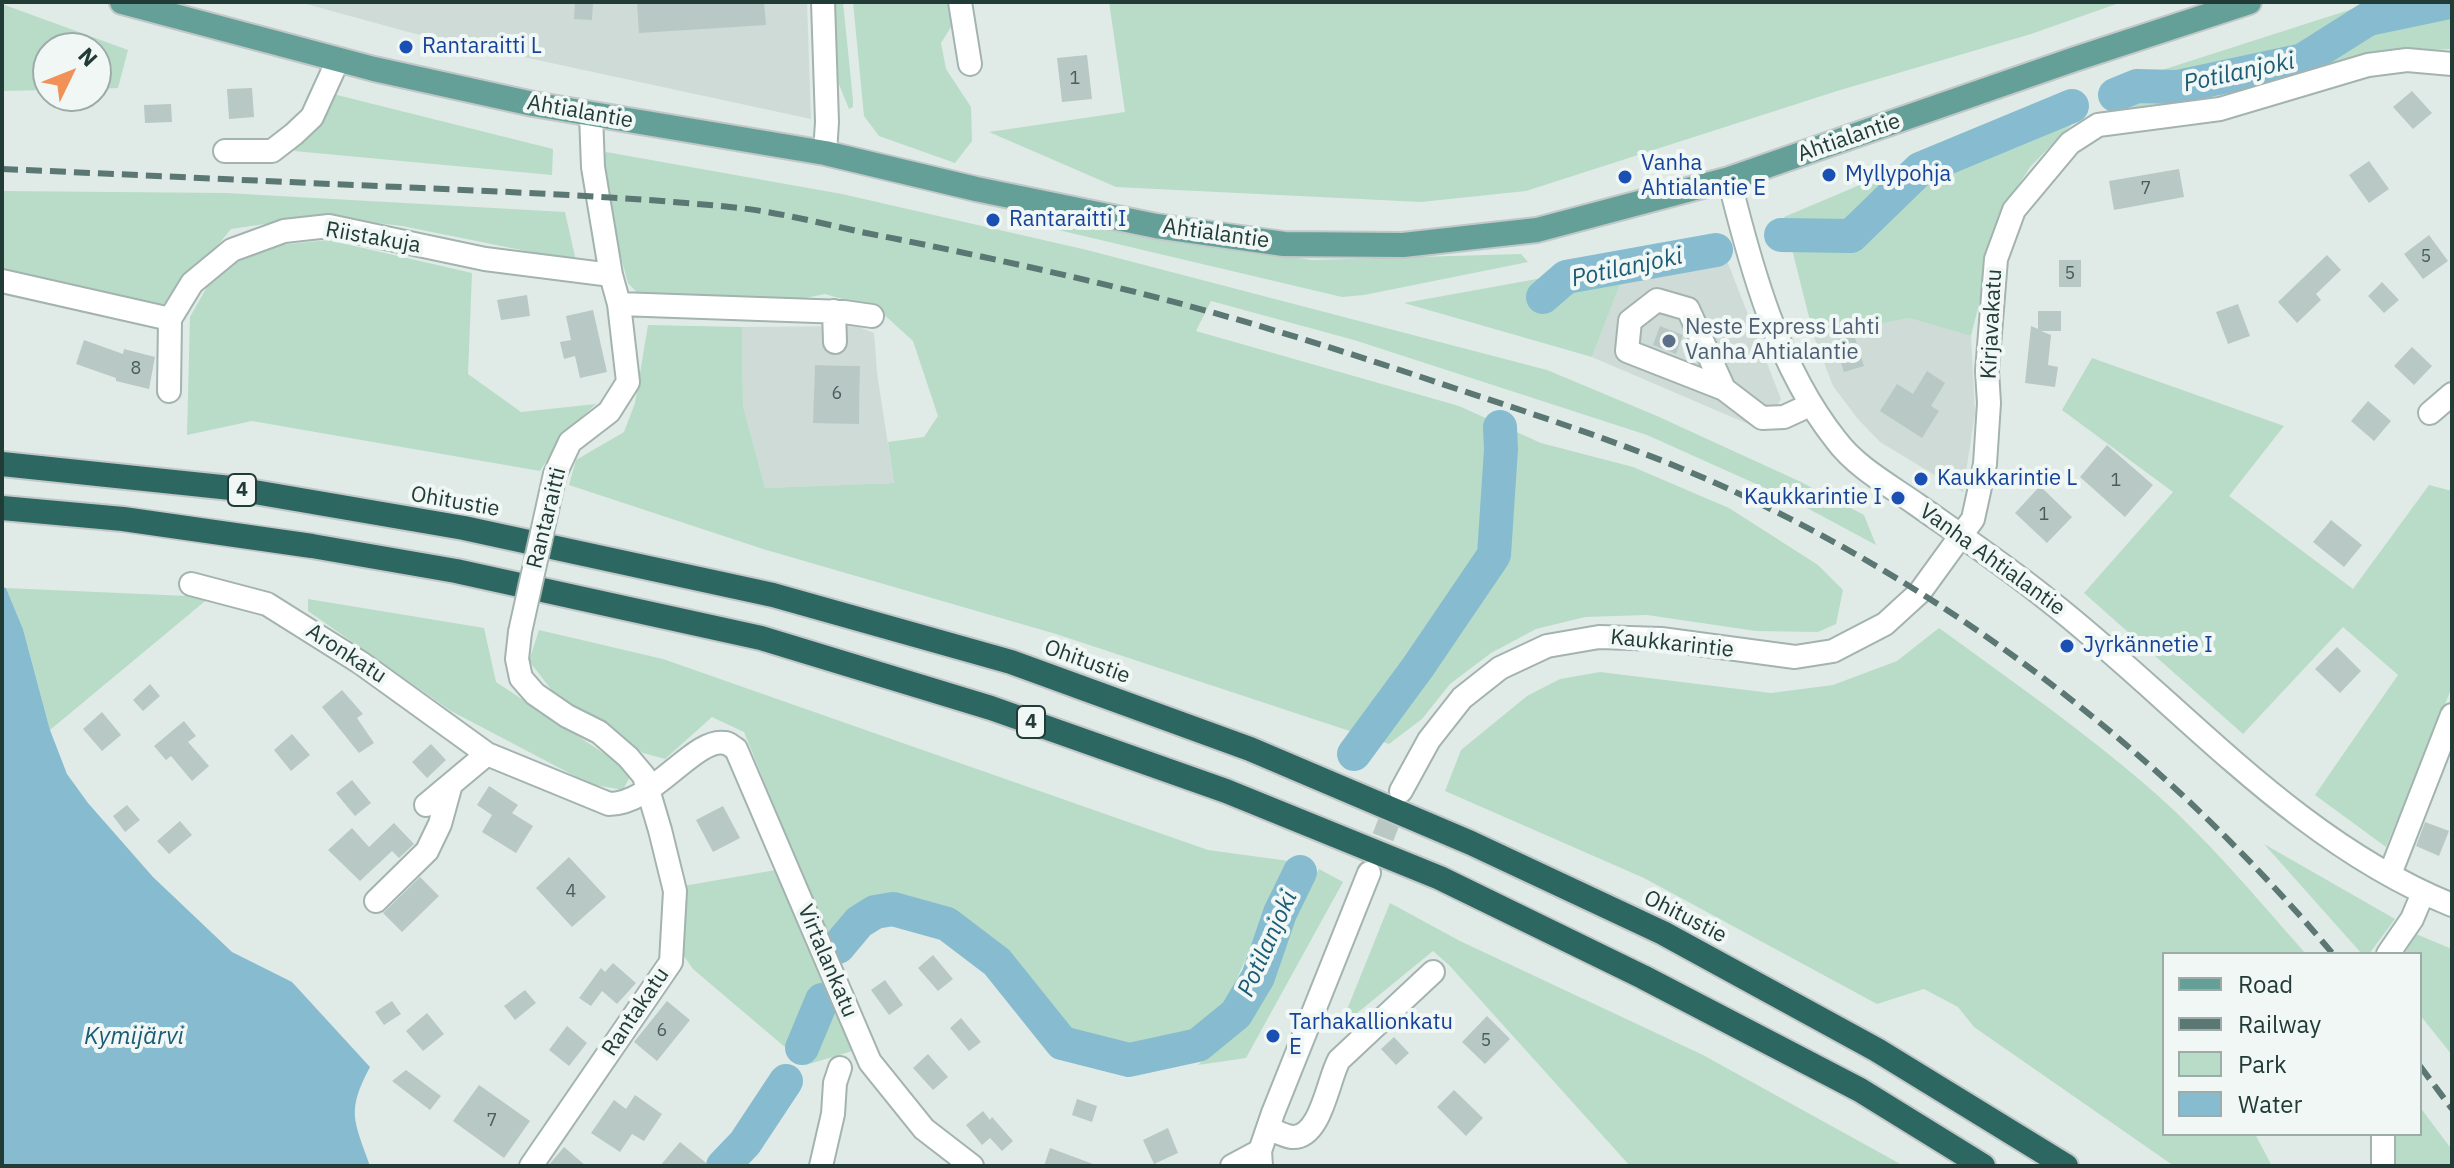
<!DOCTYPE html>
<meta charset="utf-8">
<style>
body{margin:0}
#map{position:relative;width:2454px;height:1168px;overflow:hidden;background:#e0ebe7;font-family:"IBM Plex Sans",sans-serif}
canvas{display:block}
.frame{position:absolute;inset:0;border:4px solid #213b37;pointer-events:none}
.legend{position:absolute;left:2162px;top:952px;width:260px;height:184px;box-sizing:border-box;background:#f0f7f5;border:2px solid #9daca9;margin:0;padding:10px 14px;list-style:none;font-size:24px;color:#213b37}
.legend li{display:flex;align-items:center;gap:16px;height:40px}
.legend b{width:40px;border:2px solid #9daca9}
.north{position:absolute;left:32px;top:32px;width:80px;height:80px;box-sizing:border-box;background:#f0f7f5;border:2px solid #9daca9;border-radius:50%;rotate:47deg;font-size:22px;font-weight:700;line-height:32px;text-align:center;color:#213b37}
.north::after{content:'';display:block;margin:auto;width:28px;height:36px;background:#f19157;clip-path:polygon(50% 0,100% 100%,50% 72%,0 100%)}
</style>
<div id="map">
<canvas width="2454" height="1168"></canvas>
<div class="frame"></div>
<ul class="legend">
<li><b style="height:10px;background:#64a098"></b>Road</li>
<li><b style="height:10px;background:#5b7773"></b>Railway</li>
<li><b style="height:22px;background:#b8dcc7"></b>Park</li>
<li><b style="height:22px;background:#87bcd0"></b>Water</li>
</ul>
<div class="north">N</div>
</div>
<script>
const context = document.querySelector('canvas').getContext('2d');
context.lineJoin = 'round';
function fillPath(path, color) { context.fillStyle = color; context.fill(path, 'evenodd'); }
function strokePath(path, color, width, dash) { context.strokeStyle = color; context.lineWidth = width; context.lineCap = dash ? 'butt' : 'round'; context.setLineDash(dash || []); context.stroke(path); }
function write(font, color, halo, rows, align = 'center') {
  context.font = font + ' "IBM Plex Sans",sans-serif'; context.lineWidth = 8; context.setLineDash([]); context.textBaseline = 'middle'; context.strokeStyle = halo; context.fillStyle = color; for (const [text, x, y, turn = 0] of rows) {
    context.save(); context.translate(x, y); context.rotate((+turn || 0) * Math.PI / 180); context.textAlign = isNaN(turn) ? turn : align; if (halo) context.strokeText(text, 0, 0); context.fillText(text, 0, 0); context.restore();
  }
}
const built = new Path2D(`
 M299,2H807L811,119L412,33Z
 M1724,253L1781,399L1762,430L1592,357L1625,271Z
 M1909,318L1971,336L1975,413L1963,492L1880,442L1857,418L1833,386L1814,337Z
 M857,326L874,333L877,373L894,483L765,488L743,406L742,327ZM815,365L860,366L859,423L814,422Z`);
const green = new Path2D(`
 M831,2H843L853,100V107L849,109L838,82Z
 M853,2H954L956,19L941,43L946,69L971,107L972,141L955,163L879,136L864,116Z
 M1109,2H2122L2031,34L1837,91L1526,191L1421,202L1116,187L989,132L1125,112Z
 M2374,2H2452V49L2369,53L2199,100L2111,112L2103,89Z
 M2,4L128,50L118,88L96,89V48H48V90L2,91Z
 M333,94L553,149L552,175L294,151L323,115Z
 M2066,98L2078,118L2031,166L2003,208L1971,336L1909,318L1814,337L1784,217Z
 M606,152L842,194L1087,250L1547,370L1657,416L1801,482L1864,515L1876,545L1794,501L1647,435L1354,340L1211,301L1196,331L1459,406L1541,443L1633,467L1729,508L1818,565L1843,590L1836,624L1818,632L1756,631L1647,615L1585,617L1536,629L1491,653L1450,684L1422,719L1389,744L1056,634L763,549L569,485L576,460L624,432L635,403L648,325L742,327L743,406L765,488L894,483L888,442L924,437L938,416L913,341L879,310L825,294L790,301H645L628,283L611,221L601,161Z
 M2,191L226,193L565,212L576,261L402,226L319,216L231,229L197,271L156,312L2,274Z
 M1056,219L1087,226L1312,260L1521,254L1528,262L1364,295L1342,297L1054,229Z
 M328,240L472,273L468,374L521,412L596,404L565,432L540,471L252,421L187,435L190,317L207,287L234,263L280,245Z
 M1548,277L1622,279L1592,357L1404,303Z
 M2092,358L2284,426L2229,496L2353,589L2429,485L2452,491V687L2386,847L2315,795L2398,675L2343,627L2243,734L2084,593L2173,492L2062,410Z
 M6,588L210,597L50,730L23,629Z
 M308,599L484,628L496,682L620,764L630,776L623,790L590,784L451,711L308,611Z
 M1939,628C2009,679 2081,729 2147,786C2205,836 2255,896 2306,954H2164V1134H2255L2272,1166H2174L1974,1027L1958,1007L1924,989L1877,1004L1644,878L1445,791L1461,750L1527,696L1560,679L1600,672L1771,693L1833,685L1897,661Z
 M539,630L663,659L1208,850L1289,861L1223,1010L1190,1034L1132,1045L1065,1027L1006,948L949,914L868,897L830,944L744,732L712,717L665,759L643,753L554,693L529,661Z
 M2264,844L2395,919L2369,954H2362Z
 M1319,869L1343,882L1246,1058L1198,1065L1256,1009L1293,917Z
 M776,870L852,1051L806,1065L693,969L679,949L683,886Z
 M1390,903L1460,941L1703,1055L1904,1166H1630L1449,965L1433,951L1340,1027Z
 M2416,934L2452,949V1055L2420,1015V954H2404Z
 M2420,1107L2452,1150V1166H2393V1134H2420Z`);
const water = new Path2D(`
 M2,587L6,588L23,629L50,730L67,774L88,803L153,877L232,952L292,982L370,1067C346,1112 354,1120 370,1166H2Z`);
const river = new Path2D(`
 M2115,95L2137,86L2177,87L2303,60L2368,19L2449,2
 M1781,235L1851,236L1920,169L2072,106
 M1543,297L1566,277L1716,250
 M1354,754L1418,667L1494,555L1501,449L1500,427
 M838,947L859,922L875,912L893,909L947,924L997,962L1062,1043L1129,1060L1198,1045L1236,1014L1258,977L1280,913L1300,872
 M802,1048L822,1000
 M723,1166L745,1143L786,1081`);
const building = new Path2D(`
 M575,2H593L592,20L574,19Z
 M637,2H764L766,25L639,33Z
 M1087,55L1092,99L1062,102L1057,58Z
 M252,88L254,117L229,119L227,89Z
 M2412,91L2432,113L2413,129L2393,107Z
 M171,104L172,122L145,123L144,105Z
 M2369,161L2389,189L2369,203L2349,175Z
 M2179,169L2184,197L2114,210L2109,181Z
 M2429,235L2448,261L2423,279L2404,254Z
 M2327,255L2341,270L2316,294L2321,300L2297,323L2278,302Z
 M2059,260H2081V287H2059Z
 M2382,282L2399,300L2384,313L2368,296Z
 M527,295L530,316L501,320L497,300Z
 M2238,304L2250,336L2228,344L2216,312Z
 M593,310L607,372L580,378L575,356L564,359L560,342L571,340L566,316Z
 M2038,311H2061V331H2041L2051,335L2048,365L2058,367L2055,387L2025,383L2031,326L2038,329Z
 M1660,326L1683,335L1676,354L1653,345Z
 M1854,335L1864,366L1844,372L1834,341Z
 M84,340L123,354L124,349L155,357L149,389L116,381V378L76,364Z
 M2412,347L2432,366L2414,385L2394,366Z
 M815,365L860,366L859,424L813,423Z
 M1927,371L1945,383L1931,406L1939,411L1922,438L1880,411L1897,384L1913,394Z
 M2368,401L2391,421L2374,441L2351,421Z
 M2107,445L2153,485L2125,517L2080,477Z
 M2040,486L2072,517L2047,543L2015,513Z
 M2331,520L2362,545L2344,567L2313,542Z
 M2337,647L2361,671L2340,693L2315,669Z
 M150,684L160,696L143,711L133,700Z
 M342,690L363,714L357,718L374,743L359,753L322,707Z
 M102,712L121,735L102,751L83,729Z
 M184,721L196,736L188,742L209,766L192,781L171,756L166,760L154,746Z
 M292,734L310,755L291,771L274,750Z
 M431,744L446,760L427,778L412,762Z
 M352,780L371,803L355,816L336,793Z
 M489,786L518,805L512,813L533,826L516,853L482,832L492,815L477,805Z
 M127,805L140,820L125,832L113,816Z
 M723,806L740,838L713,852L696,820Z
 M180,821L192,835L169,854L157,841Z
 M2425,822L2449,831L2439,856L2416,846Z
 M394,823L414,844L399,858L392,851L360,881L328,850L352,828L369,847Z
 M569,857L606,897L572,927L536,888Z
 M420,877L439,896L402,932L383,913Z
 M933,955L953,979L938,991L918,968Z
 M613,963L636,983L617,1004L602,991L591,1006L579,998L601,968L605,972Z
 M885,980L903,1005L889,1015L871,990Z
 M525,990L536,1003L515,1020L504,1006Z
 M392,1001L401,1014L384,1025L375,1012Z
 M667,1001L690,1020L657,1061L634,1042Z
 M427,1013L444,1034L423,1051L406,1031Z
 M1487,1016L1510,1039L1485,1064L1462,1042Z
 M961,1018L981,1042L969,1051L950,1028Z
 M567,1026L587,1043L569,1066L549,1050Z
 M1394,1037L1409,1053L1396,1065L1381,1049Z
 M928,1054L948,1077L933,1090L913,1068Z
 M406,1070L441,1096L430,1110L392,1081Z
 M479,1085L530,1121L504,1158L453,1121Z
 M1454,1090L1483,1118L1466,1136L1437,1107Z
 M635,1095L662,1114L644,1141L632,1134L620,1152L591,1133L614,1100L626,1109Z
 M1077,1099L1097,1106L1092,1122L1072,1115Z
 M983,1111L990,1120L992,1117L1013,1141L1002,1151L990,1138L982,1145L966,1125Z
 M1168,1128L1178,1153L1154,1164L1143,1140Z
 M680,1142L710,1166H660Z
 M564,1147L586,1166H548Z
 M1050,1148L1093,1164V1166H1044Z`);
const minorTunnel = new Path2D(`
 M1371,868L1399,796`);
const minor = new Path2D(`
 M823,2L827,122L825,153
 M960,2L970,64
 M225,151H272L294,134L312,117L338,60
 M1729,179C1751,268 1778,367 1836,440C1856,467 1889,485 1916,504C1960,535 2006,566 2048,600C2180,703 2293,841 2452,905
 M2,281L170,319
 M619,304L844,312L872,316
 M834,311L835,342
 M1724,389L1688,309L1657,300L1630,321L1627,351L1724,389L1762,418L1784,417L1810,405
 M169,391L170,319L192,283L232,250L284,231L329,226L485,259L611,275
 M2430,413L2452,394
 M555,474L570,442L609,412L628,382L619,304L611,275L593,167L591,115
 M191,584L267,604L361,663L487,754L609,804C654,804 694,737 725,743C729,743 732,747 736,749L870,1062L924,1129L972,1166
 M520,632L517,659L521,678L535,694L567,716L599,732L628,757L644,776L660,830L675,891L671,962L531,1166
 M1401,791L1429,740L1462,698L1500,668L1547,646L1599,637L1661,639L1795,657L1833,651L1885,624L1920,592L1973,519L1985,464L1989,403L1987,371L1996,259L2014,210L2070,143L2098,125L2220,109L2368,65L2407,60L2452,64
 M426,805L487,754
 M2390,874L2452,715
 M376,901L427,851L440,824L451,784
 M2388,954L2412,919L2423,893
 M1268,1128C1275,1131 1284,1136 1292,1137C1321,1139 1328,1079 1339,1060L1433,972
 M821,1166L833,1114L835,1083L840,1068
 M1232,1166L1260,1151
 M1261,1166L1260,1151L1273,1113L1369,873
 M2383,1166V1134`);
const major = new Path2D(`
 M122,2L374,69L533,104L825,153L976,189L1156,226L1284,244L1403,245L1537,230L1729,179L2075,59L2249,2`);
const highway = new Path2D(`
 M2,464L231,488L464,528L773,595L1011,662L1250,749L1471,843L1663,933L1877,1050L2066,1166
 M2,508L123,519L312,546L456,571L761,638L991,708L1226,791L1440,878L1643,977L1860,1090L1983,1166`);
const rail = new Path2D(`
 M2,169C142,175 282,182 422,188C528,193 635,197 740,208C782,213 824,224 866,233C949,249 1032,267 1115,287C1231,315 1344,351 1457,389C1545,418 1635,447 1720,485C1956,592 2166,755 2333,954
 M2420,1066L2452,1109`);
const minorBridge = new Path2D(`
 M520,632L555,474`);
const markers = [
 [406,47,8,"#1a4fb4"],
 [1829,175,8,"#1a4fb4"],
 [1625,177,8,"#1a4fb4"],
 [993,220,8,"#1a4fb4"],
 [1669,341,8,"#5c6f8a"],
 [1921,479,8,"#1a4fb4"],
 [1898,498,8,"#1a4fb4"],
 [2067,646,8,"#1a4fb4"],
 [1273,1036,8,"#1a4fb4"]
];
const numberNames = [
 ["1",1075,79],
 ["7",2146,189],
 ["5",2426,257],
 ["5",2070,274],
 ["8",136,369],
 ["6",837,394],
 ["1",2116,481],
 ["1",2044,515],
 ["4",571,892],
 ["6",662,1031],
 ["5",1486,1041],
 ["7",492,1121]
];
const shields = [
 [242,490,28],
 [1031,722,28]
];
const shieldNames = [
 ["4",242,490],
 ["4",1031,722]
];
const transitNames = [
 ["Rantaraitti L",422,47],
 ["Vanha",1641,164],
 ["Ahtialantie E",1641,189],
 ["Myllypohja",1845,175],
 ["Rantaraitti I",1009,220],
 ["Kaukkarintie L",1937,479],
 ["Kaukkarintie I",1882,498,"right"],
 ["Jyrkännetie I",2083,646],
 ["Tarhakallionkatu",1289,1023],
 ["E",1289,1048]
];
const streetNames = [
 ["Ahtialantie",580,112,10],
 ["Ahtialantie",1849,138,-19],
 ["Ahtialantie",1216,234,8],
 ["Riistakuja",373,238,10],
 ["Kirjavakatu",1992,324,-87],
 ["Ohitustie",455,502,10],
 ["Rantaraitti",547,518,-76],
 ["Vanha Ahtialantie",1992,560,36],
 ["Kaukkarintie",1672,644,6],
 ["Aronkatu",346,654,33],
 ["Ohitustie",1087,662,20],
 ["Ohitustie",1685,917,27],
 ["Virtalankatu",827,961,67],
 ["Rantakatu",636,1012,-56]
];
const serviceNames = [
 ["Neste Express Lahti",1685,328],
 ["Vanha Ahtialantie",1685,353]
];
const waterNames = [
 ["Potilanjoki",2239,73,-12],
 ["Potilanjoki",1627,268,-12],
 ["Potilanjoki",1268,944,-66],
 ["Kymijärvi",134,1037]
];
fillPath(built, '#cedbd6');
fillPath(green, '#b8dcc7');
fillPath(water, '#87bcd0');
strokePath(river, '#87bcd0', 34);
fillPath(building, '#b8c8c4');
strokePath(minorTunnel, '#bac8c4', 22, [22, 11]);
strokePath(minor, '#a3b3af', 26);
strokePath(major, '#c1c8c7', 28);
strokePath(highway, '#c1c8c7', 28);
strokePath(minor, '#fff', 22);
strokePath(major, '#64a098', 24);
strokePath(highway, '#2d6762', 24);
strokePath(rail, '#5b7773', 6, [16, 8]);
strokePath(minorBridge, '#a3b3af', 26, []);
strokePath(minorBridge, '#fff', 22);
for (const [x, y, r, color] of markers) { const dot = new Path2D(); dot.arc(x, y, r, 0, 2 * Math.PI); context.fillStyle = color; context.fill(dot); strokePath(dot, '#f0f7f5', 3); }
write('18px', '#475e5a', null, numberNames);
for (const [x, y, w] of shields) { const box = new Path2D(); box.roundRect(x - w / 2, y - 16, w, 32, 6); context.fillStyle = '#f0f7f5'; context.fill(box); strokePath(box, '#213b37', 2); }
write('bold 20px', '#213b37', null, shieldNames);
write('22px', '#164399', '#f0f7f5', transitNames, 'left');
write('22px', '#213b37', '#f0f7f5', streetNames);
write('22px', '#4e5e75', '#f0f7f5', serviceNames, 'left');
write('italic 24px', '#1b5b76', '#f0f7f5', waterNames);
</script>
